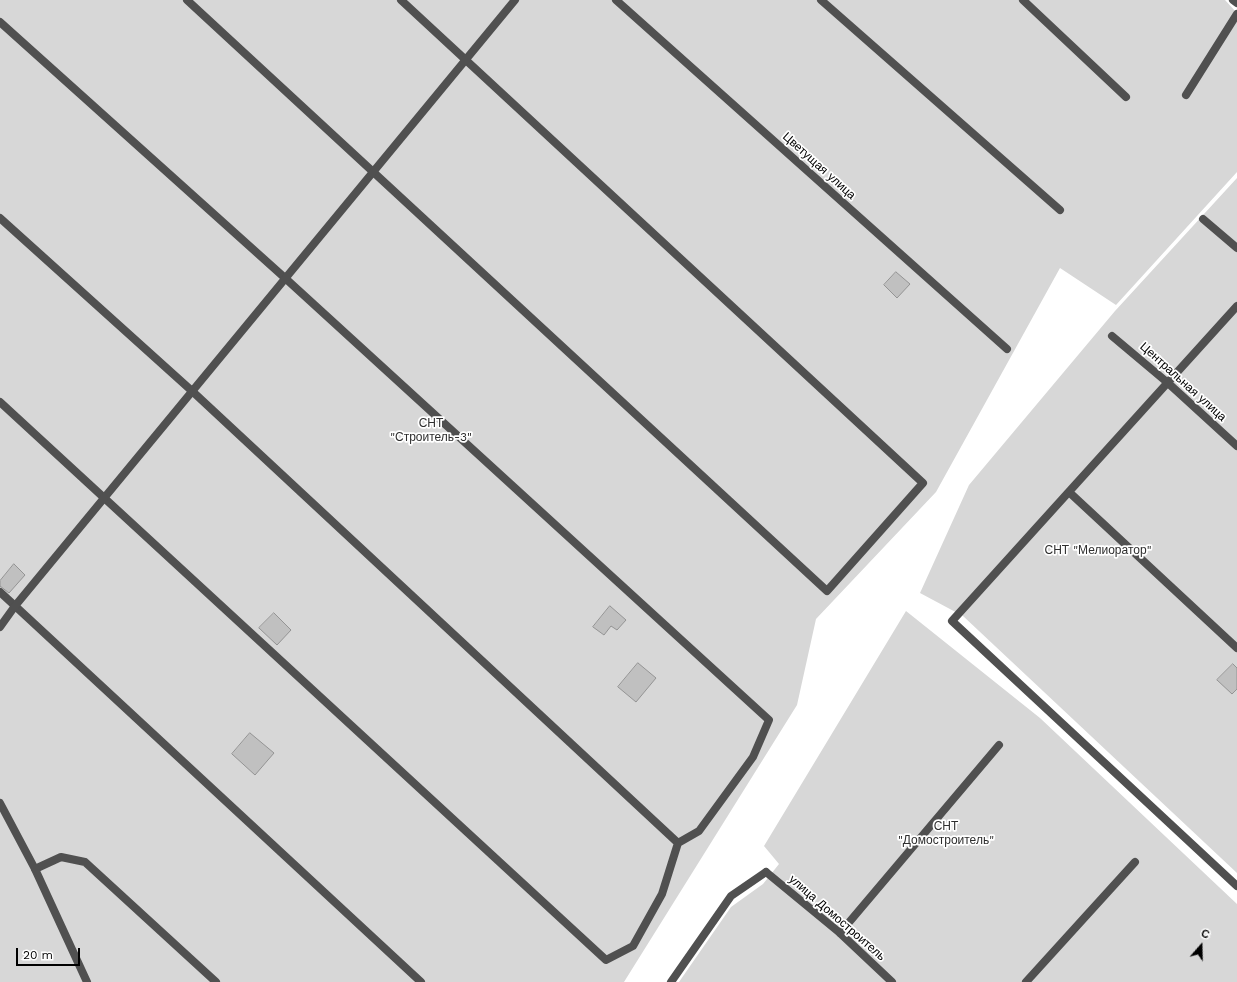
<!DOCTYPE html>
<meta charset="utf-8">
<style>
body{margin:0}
#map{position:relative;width:1237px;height:982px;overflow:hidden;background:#fff;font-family:"Work Sans",sans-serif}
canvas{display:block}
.north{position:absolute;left:1181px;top:926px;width:40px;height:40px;-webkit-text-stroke:3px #fff;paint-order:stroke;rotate:20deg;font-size:11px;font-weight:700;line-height:16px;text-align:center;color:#000}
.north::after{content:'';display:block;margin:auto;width:14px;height:18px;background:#000;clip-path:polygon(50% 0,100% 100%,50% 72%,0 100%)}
.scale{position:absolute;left:16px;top:948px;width:64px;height:18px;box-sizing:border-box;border:2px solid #000;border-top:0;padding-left:5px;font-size:12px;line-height:14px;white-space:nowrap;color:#000;-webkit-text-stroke:3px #fff;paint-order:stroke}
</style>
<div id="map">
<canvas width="1237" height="982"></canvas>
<div class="north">С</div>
<div class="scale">20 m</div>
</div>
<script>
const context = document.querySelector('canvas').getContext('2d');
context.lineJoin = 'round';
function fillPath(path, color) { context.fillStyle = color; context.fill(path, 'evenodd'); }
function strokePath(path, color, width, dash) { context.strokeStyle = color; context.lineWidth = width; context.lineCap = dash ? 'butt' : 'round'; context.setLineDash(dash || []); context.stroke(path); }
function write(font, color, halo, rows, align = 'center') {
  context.font = font + ' "Work Sans",sans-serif'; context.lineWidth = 3.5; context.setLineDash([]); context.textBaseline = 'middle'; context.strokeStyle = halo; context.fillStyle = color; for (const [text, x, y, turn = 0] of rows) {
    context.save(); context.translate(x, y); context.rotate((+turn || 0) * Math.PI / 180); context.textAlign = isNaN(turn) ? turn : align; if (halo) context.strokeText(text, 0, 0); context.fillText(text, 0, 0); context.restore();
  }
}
const green = new Path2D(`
 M0,0H1225L1237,13V172L1116,305L1060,268L936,492L816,619L797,705L624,982H0Z
 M1237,178V873L963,616L920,593L969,485L1115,311Z
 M906,611L1040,718L1237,904V982H679L731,907L763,884L779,864L764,846Z`);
const building = new Path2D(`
 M896,272L910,284L897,298L884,285Z
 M14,564L25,575L9,593L0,586V581Z
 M610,606L626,620L617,630L611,626L604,635L593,627Z
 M274,613L291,630L277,645L259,628Z
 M638,663L656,678L636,702L618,687Z
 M1233,664L1237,668V689L1232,694L1217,680Z
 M250,733L274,753L255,775L232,754Z`);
const lane = new Path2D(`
 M187,0L827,591L923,483L401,0
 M821,0L1060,210
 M1023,0L1126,97
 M0,22L285,278L769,720L753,757L699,831L678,843
 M0,218L192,391L678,843L662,894L633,946L606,960L0,402
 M1203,219L1237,248
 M1237,306L952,621L1237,886
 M1069,492L1237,648
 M0,592L421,982
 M35,869L61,857L85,862L216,982
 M840,933L999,745
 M671,982L731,896L766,872
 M1026,982L1135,862`);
const street = new Path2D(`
 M616,0L1007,349
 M1233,0L1237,3
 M1186,95L1237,14
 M1112,336L1168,383L1237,446
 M0,627L15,606L515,0
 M0,803L35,869L87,982
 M766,872L840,933L892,982`);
const streetNames = [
 ["Цветущая улица",819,166,42],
 ["Центральная улица",1183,382,42],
 ["улица Домостроитель",837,918,41]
];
const parkNames = [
 ["СНТ",431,423],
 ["\"Строитель-3\"",431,437],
 ["СНТ \"Мелиоратор\"",1098,550],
 ["СНТ",946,826],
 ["\"Домостроитель\"",946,840]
];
fillPath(green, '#d7d7d7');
fillPath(building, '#c0c0c0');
strokePath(building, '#949494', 1);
strokePath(lane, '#505050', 8);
strokePath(street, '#505050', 8);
write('12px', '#000', '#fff', streetNames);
write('12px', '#2e2e2e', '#fff', parkNames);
</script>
